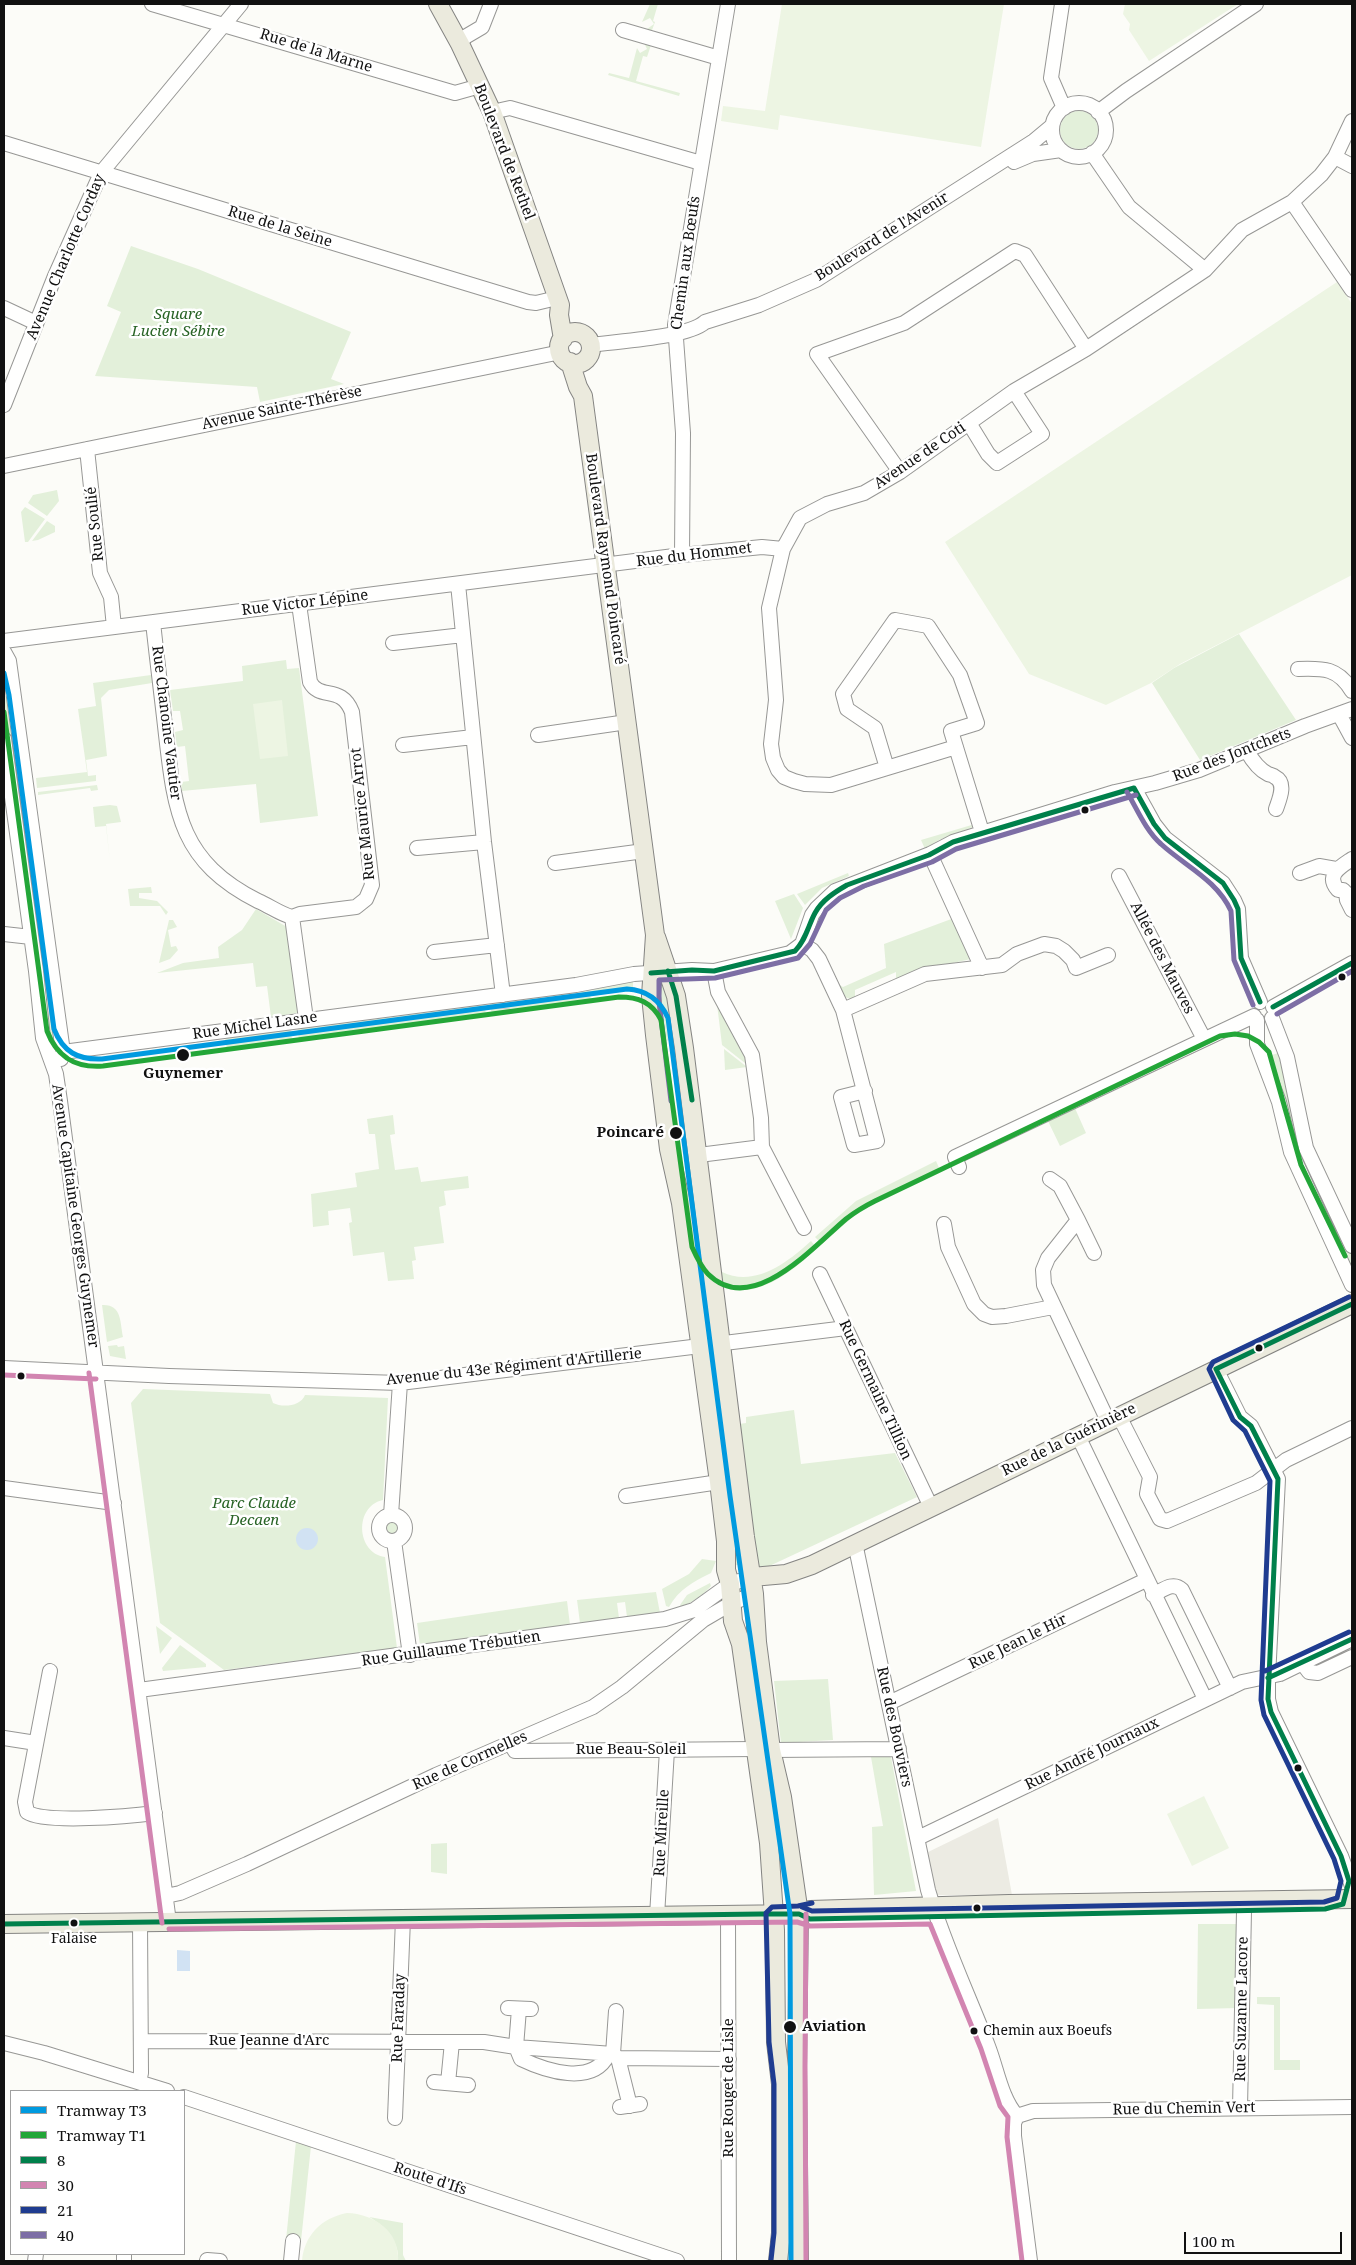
<!DOCTYPE html>
<meta charset="utf-8">
<style>
body{margin:0}
#map{position:relative;width:1356px;height:2265px;overflow:hidden;background:#fcfcf8;font-family:"Noto Serif",serif}
canvas{display:block}
.frame{position:absolute;inset:0;border:5px solid #111;pointer-events:none}
.legend{position:absolute;left:10px;top:2090px;width:175px;height:165px;box-sizing:border-box;background:#fff;border:1px solid #a0a0a0;margin:0;padding:6px 9px;list-style:none;font-size:15px;color:#111}
.legend li{display:flex;align-items:center;gap:10px;height:25px}
.legend b{width:25px;border:1px solid #a0a0a0}
.scale{position:absolute;left:1184px;top:2232px;width:158px;height:22px;box-sizing:border-box;border:2px solid #111;border-top:0;padding-left:6px;font-size:15px;line-height:18px;white-space:nowrap;color:#111;-webkit-text-stroke:4px #fff;paint-order:stroke}
</style>
<div id="map">
<canvas width="1356" height="2265"></canvas>
<div class="frame"></div>
<ul class="legend">
<li><b style="height:6px;background:#009adf"></b>Tramway T3</li>
<li><b style="height:6px;background:#23a638"></b>Tramway T1</li>
<li><b style="height:6px;background:#00804b"></b>8</li>
<li><b style="height:6px;background:#d285b1"></b>30</li>
<li><b style="height:6px;background:#1f3c90"></b>21</li>
<li><b style="height:6px;background:#7d6ea5"></b>40</li>
</ul>
<div class="scale">100 m</div>
</div>
<script>
const context = document.querySelector('canvas').getContext('2d');
context.lineJoin = 'round';
function fillPath(path, color) { context.fillStyle = color; context.fill(path, 'evenodd'); }
function strokePath(path, color, width, dash) { context.strokeStyle = color; context.lineWidth = width; context.lineCap = dash ? 'butt' : 'round'; context.setLineDash(dash || []); context.stroke(path); }
function write(font, color, halo, rows, align = 'center') {
  context.font = font + ' "Noto Serif",serif'; context.lineWidth = 5; context.setLineDash([]); context.textBaseline = 'middle'; context.strokeStyle = halo; context.fillStyle = color; for (const [text, x, y, turn = 0] of rows) {
    context.save(); context.translate(x, y); context.rotate((+turn || 0) * Math.PI / 180); context.textAlign = isNaN(turn) ? turn : align; if (halo) context.strokeText(text, 0, 0); context.fillText(text, 0, 0); context.restore();
  }
}
const green = new Path2D(`
 M650,4H658L653,21L655,22L651,33L647,29L654,24L650,18L642,22Z
 M644,43L651,45L647,57L643,56L636,81L680,93L679,96L608,75L609,73L629,78L637,48L640,53L647,49Z
 M1060 130a19 19 0 1 1 38 0a19 19 0 1 1-38 0Z
 M131,246L198,269L351,332L331,379L344,384L260,402L257,387L95,376L121,312L107,306Z
 M57,490L59,501L47,516L28,503L33,495Z
 M25,507L45,519L28,542H25L21,512Z
 M47,521L55,526V532L38,540L32,541Z
 M1239,634L1296,720L1200,760L1152,683L1174,668Z
 M286,660L287,669L299,668L318,816L260,823L256,784L182,791L181,782L189,781L185,746L177,747L175,732L183,730L180,711H173L170,690L243,681L242,666Z
 M151,675L152,683L109,690L101,698L107,756L86,760L88,776L96,775V781L37,788L36,778L87,772L78,709L96,706L93,683Z
 M4,696L11,697L57,1035L47,1041L4,720Z
 M97,785L98,790L91,791L90,788L38,795V792Z
 M110,805L117,806L121,822L106,824L110,862L106,826L95,827L93,807Z
 M975,824L973,827L939,840L925,849L921,840Z
 M848,873L849,876L822,888L805,905L797,894Z
 M151,887L152,893H139V898L157,901L168,912L166,915L160,906H130L128,889Z
 M794,894L803,908L791,939L775,901Z
 M256,909L287,927L298,1013L271,1017L267,986L256,987L253,963L157,973L183,963L219,958L218,947L242,930Z
 M954,918L975,958L923,970L896,981V972L855,990V1000L844,997L838,984L843,987L886,968L884,944Z
 M169,920H173L177,927L168,930L171,947L176,946L178,950L170,959L159,963Z
 M633,981V988L590,992L591,1001L492,1015L489,1000Z
 M664,986L667,987L679,1039L658,1042L655,990Z
 M716,996L750,1067L722,1045Z
 M484,1001L486,1015L299,1040L297,1026Z
 M291,1027L292,1041L227,1050L225,1038L232,1035Z
 M724,1049L747,1067L725,1070Z
 M1281,1052L1301,1129L1352,1248V1276L1307,1178L1266,1057Z
 M1074,1106L1086,1133L1060,1146L1047,1119Z
 M393,1115L395,1134L390,1135L395,1170L418,1167L421,1182L468,1176L469,1188L444,1191L446,1205L439,1207L444,1243L414,1247L416,1260L412,1261L414,1279L388,1281L384,1252L353,1256L349,1223L352,1222L350,1208L328,1211L329,1225L313,1227L311,1194L357,1187L355,1173L379,1169L375,1134H369L367,1119Z
 M936,1161L940,1170L863,1208L822,1244L815,1237L856,1201Z
 M811,1241L817,1248C793,1271 758,1300 722,1287V1272C755,1288 788,1262 811,1241Z
 M102,1305C122,1304 120,1322 123,1337L107,1342Z
 M117,1345L118,1347L124,1346L126,1359L110,1356L108,1346Z
 M720,1370L746,1564L729,1566L704,1372Z
 M143,1389L270,1394L273,1403C283,1408 301,1406 305,1395L388,1398L383,1500C354,1506 356,1553 385,1557L397,1648L224,1670L160,1623L131,1403Z
 M794,1410L801,1464L895,1453L917,1497L763,1569L757,1566L739,1424L746,1423V1417Z
 M384 1527a8 8 0 1 1 16 0a8 8 0 1 1-16 0Z
 M702,1559L716,1561L711,1573C693,1582 679,1589 669,1607L666,1606L662,1589L689,1574Z
 M710,1583L711,1586C703,1595 693,1602 681,1607L680,1605L687,1595Z
 M656,1592L660,1613L627,1617L625,1602L617,1603L619,1618L580,1623L577,1600Z
 M567,1601L570,1625L420,1645L417,1623Z
 M156,1626L172,1638L160,1654Z
 M180,1645L206,1664V1667L163,1671L162,1668Z
 M828,1679L833,1740L781,1743L774,1681Z
 M871,1757H891L916,1891L874,1895L872,1827L883,1826Z
 M447,1843V1874L431,1872V1844Z
 M1198,1924H1239L1238,2008L1197,2009Z
 M1257,1997H1280V2060H1300V2070H1274V2005L1257,2004Z
 M296,2141L311,2146L301,2241L286,2240Z
 M369,2217L403,2223V2255L406,2261H398C400,2242 384,2225 369,2217Z`);
const pitch = new Path2D(`
 M782,4H1004L981,147L780,115L778,130L721,121L723,106L765,111Z
 M1125,4H1238L1149,61L1129,30L1130,24L1123,14Z
 M1337,282L1352,304V575L1180,664L1151,683L1106,705L1029,674L945,542Z
 M282,700L288,756L260,759L253,704Z
 M1204,1796L1229,1848L1192,1866L1167,1814Z
 M347,2213C374,2214 400,2231 398,2261H302C304,2236 321,2218 347,2213Z`);
const plaza = new Path2D(`
 M998,1818L1012,1895H934L924,1854Z`);
const water = new Path2D(`
 M296 1539a11 11 0 1 1 22 0a11 11 0 1 1-22 0Z
 M177,1950L190,1951V1971H177Z`);
const minor = new Path2D(`
 M152,4L455,93L480,86
 M1062,4L1051,78L1064,108
 M623,30L719,58
 M460,44L465,37L482,27L491,4
 M1052 130a27 27 0 1 1 54 0a27 27 0 1 1-54 0Z
 M492,112L510,108L701,163
 M1098,112L1126,91L1256,4
 M4,143L528,302L536,303L557,298
 M1092,153L1129,207L1205,270
 M1335,157L1352,166
 M1014,162L1033,154L1061,150
 M1292,202L1352,290
 M4,308L36,323
 M591,345C617,341 687,338 705,322L759,305L816,280L1034,141L1052,126
 M4,405L55,276L101,173L241,4
 M969,423L988,454L997,463L1042,434L1014,391
 M87,449L100,573L111,597L114,627
 M4,466L561,352
 M900,472L817,354L904,323L1015,251L1025,255L1086,349
 M682,555L683,433L675,325L728,4
 M458,584L484,842L503,995
 M299,604L310,682C320,701 341,684 352,712L372,885L366,899L356,907L300,914L292,917L306,1019
 M153,622C157,660 162,698 166,735C175,814 181,862 258,901C270,906 280,914 292,917
 M4,641L682,555L762,547L783,549
 M393,643L463,635
 M4,652L9,661L63,1052L61,1059
 M1298,669C1324,668 1338,668 1352,691
 M1339,714L1352,738
 M538,735L627,722
 M4,739L36,971L43,1038L56,1074L60,1101L169,1922
 M403,745L473,737
 M956,747L831,785L805,784L794,781L784,777L778,770L773,758L771,744L776,700L769,608L783,549L800,518L827,504L864,493L900,472L1014,391L1086,349L1205,270L1242,230L1292,202L1321,175L1335,157L1352,121
 M1247,751C1252,760 1258,769 1268,774C1270,775 1273,775 1275,777C1287,783 1279,800 1276,809
 M887,768L875,728L847,709L843,694L895,620L928,626L960,675L977,723L951,731L982,832
 M1134,788L1154,824L1165,838L1223,883L1234,900L1238,909L1241,958L1260,1002
 M417,848L484,842
 M930,854L982,968
 M1352,859C1340,867 1325,875 1338,890H1343L1346,893L1347,900L1352,910
 M555,863L644,851
 M1300,873L1319,866L1336,869
 M1119,876L1204,1039
 M4,934L31,937
 M802,944L812,950L819,959L843,1010L877,1141L854,1145L841,1097L865,1091
 M434,952L497,945
 M714,971L718,992L752,1055L761,1118L762,1147L804,1228
 M1273,1007L1352,963
 M843,1010L925,974L1002,965L1017,954L1044,944L1056,946L1064,951L1073,960L1076,968L1108,955
 M1272,1018L1287,1057L1306,1148L1352,1246
 M1257,1020V1044L1279,1102L1291,1152L1352,1285
 M63,1052L576,985L634,974L692,970L714,971L790,953L802,944L812,915L817,908L835,891L930,854L953,842L1115,792L1155,783L1199,770L1305,726L1352,709
 M699,1155L762,1147
 M959,1167L955,1157L1254,1016
 M1050,1179L1060,1186L1078,1220L1048,1258L1043,1270L1044,1285L1108,1421
 M1078,1220L1094,1253
 M944,1224L948,1247L974,1304L984,1314L992,1317L1006,1316L1053,1307
 M820,1274L931,1507
 M4,1368L169,1376L400,1383L846,1328
 M1216,1369L1240,1417L1251,1426L1278,1479L1268,1678V1699L1271,1712L1341,1856L1352,1886
 M1119,1416L1150,1477L1147,1494L1160,1519L1167,1521L1256,1483L1286,1460L1352,1428
 M1078,1436L1205,1699
 M4,1488L114,1503
 M626,1496L719,1482
 M391,1515L400,1383
 M379 1528a13 13 0 1 1 26 0a13 13 0 1 1-26 0Z
 M394,1541L410,1655
 M855,1543L928,1890C944,1944 968,1994 988,2046C997,2069 1001,2098 1017,2116
 M1153,1595C1163,1590 1173,1581 1182,1590L1230,1688
 M1303,1664L1309,1672L1318,1673L1352,1657
 M50,1671L25,1802L27,1812C44,1824 132,1816 155,1813
 M139,1690L665,1619L694,1610L730,1584L752,1577
 M889,1703L1146,1580
 M4,1738L36,1743
 M510,1743L515,1751L756,1749
 M771,1750L899,1749
 M918,1838L1242,1682L1280,1674L1352,1639
 M166,1896L180,1893L247,1864L436,1775L593,1707L622,1687L703,1620L732,1603L754,1594
 M728,1915L729,2261
 M657,1916L667,1750
 M508,2008L531,2009
 M519,2009L516,2047L521,2059C546,2071 592,2086 608,2055
 M141,2041L484,2042L516,2047L613,2054L618,2058L729,2059
 M4,2043L44,2053L167,2091
 M613,2054L616,2011
 M618,2058L630,2106
 M139,2082L141,2073L140,1922
 M434,2082L468,2085
 M448,2083L452,2042
 M184,2097L677,2261
 M620,2107L640,2104
 M1240,2108L1244,1911
 M1017,2116L1033,2111L1352,2107
 M1017,2116L1014,2123V2136L1030,2261
 M395,2118L403,1919
 M207,2260L220,2261
 M35,2261L36,2254
 M124,2261V2254
 M291,2261L293,2241`);
const major = new Path2D(`
 M438,4L460,44L492,112L560,305L559,315L563,339
 M559 348a16 16 0 1 1 32 0a16 16 0 1 1-32 0Z
 M570,362L578,387L583,396L655,935L651,996L655,1035L669,1149L681,1203L719,1482L726,1541V1570L730,1584L733,1621L741,1644L769,1843L775,1930L776,2042L781,2084V2233L778,2261
 M656,937L676,996L684,1048L745,1537L754,1594L757,1642L771,1750L782,1797L799,1914L797,2066L799,2261
 M752,1577L786,1574L812,1565L1352,1304
 M4,1924L799,1914L810,1910L1009,1904L1352,1899`);
const tram = new Path2D(`
 M488,1007L510,1009`);
const bus1 = new Path2D(`
 M1134,788L1154,824L1165,838L1223,883L1234,900L1238,909L1241,958L1260,1002
 M668,971L676,996L692,1100
 M651,973L692,970L714,971L795,951C806,940 808,926 815,913C822,900 835,892 847,885L929,855L953,842L1134,788
 M1273,1007L1352,963
 M1216,1369L1352,1304
 M1268,1678L1352,1639
 M4,1924L761,1914H799L810,1919L1325,1909L1343,1904L1349,1881L1341,1856L1271,1712L1268,1699L1278,1479L1251,1426L1240,1417L1216,1369`);
const bus2 = new Path2D(`
 M89,1373L162,1923
 M4,1375L96,1379
 M806,1914L805,2066L806,2261
 M169,1929L797,1922L810,1926L930,1924L981,2049L1000,2106L1008,2117L1007,2137L1022,2261`);
const bus3 = new Path2D(`
 M1265,1671L1349,1632
 M802,1907L812,1911L1324,1902L1337,1898L1341,1881L1334,1859L1264,1715L1261,1700L1270,1481L1245,1431L1233,1420L1209,1369L1213,1362L1349,1297
 M771,2260L774,2233V2084L769,2042L766,1913L772,1907L798,1906L812,1903`);
const bus4 = new Path2D(`
 M1127,792C1137,809 1146,831 1161,844C1185,866 1217,880 1231,911L1234,960L1253,1005
 M1277,1014L1352,971
 M671,1101L659,1002V980L715,978L798,958L810,944L826,910L840,898L864,886L932,862L956,849L1136,795`);
const tram1 = new Path2D(`
 M4,673L9,695L54,1029C63,1052 78,1060 102,1059L627,989C647,990 660,1000 668,1018L730,1496L790,1914L791,2261`);
const tram2 = new Path2D(`
 M4,712L47,1031C57,1057 75,1068 103,1066L619,997C638,997 652,1002 661,1020L692,1247C696,1256 701,1267 708,1274C752,1318 814,1246 846,1219C855,1212 865,1206 875,1201L1220,1036L1235,1034L1248,1036L1259,1042L1269,1052L1301,1165L1345,1256`);
const markers = [
 [1085,810,4.5,"#111"],
 [1342,977,4.5,"#111"],
 [183,1055,7,"#111"],
 [676,1133,7,"#111"],
 [1259,1348,4.5,"#111"],
 [21,1376,4.5,"#111"],
 [1298,1768,4.5,"#111"],
 [977,1908,4.5,"#111"],
 [74,1923,4.5,"#111"],
 [790,2027,7,"#111"],
 [974,2031,4.5,"#111"]
];
const busNames = [
 ["Falaise",74,1939],
 ["Chemin aux Boeufs",983,2031,"left"]
];
const streetNames = [
 ["Rue de la Marne",316,51,17],
 ["Boulevard de Rethel",504,152,69],
 ["Rue de la Seine",280,227,17],
 ["Boulevard de l'Avenir",882,237,-32],
 ["Avenue Charlotte Corday",66,257,-67],
 ["Chemin aux Bœufs",686,263,-82],
 ["Avenue Sainte-Thérèse",282,408,-12],
 ["Avenue de Coti",920,456,-34],
 ["Rue Soulié",95,524,-96],
 ["Rue du Hommet",694,555,-7],
 ["Boulevard Raymond Poincaré",605,559,82],
 ["Rue Victor Lépine",305,603,-7],
 ["Rue Chanoine Vautier",166,723,83],
 ["Rue des Jontchets",1232,755,-21],
 ["Rue Maurice Arrot",363,814,-96],
 ["Allée des Mauves",1162,958,63],
 ["Rue Michel Lasne",255,1026,-8],
 ["Avenue Capitaine Georges Guynemer",75,1216,82],
 ["Avenue du 43e Régiment d'Artillerie",514,1367,-6],
 ["Rue Germaine Tillion",875,1390,65],
 ["Rue de la Guérinière",1069,1440,-26],
 ["Rue Jean le Hir",1018,1642,-26],
 ["Rue Guillaume Trébutien",451,1649,-8],
 ["Rue des Bouviers",894,1727,78],
 ["Rue Beau-Soleil",631,1750],
 ["Rue André Journaux",1092,1754,-26],
 ["Rue de Cormelles",470,1761,-24],
 ["Rue Mireille",662,1833,-87],
 ["Rue Suzanne Lacore",1242,2009,-89],
 ["Rue Faraday",399,2018,-88],
 ["Rue Jeanne d'Arc",269,2041],
 ["Rue Rouget de Lisle",729,2088,-90],
 ["Rue du Chemin Vert",1184,2109,-1],
 ["Route d'Ifs",430,2179,18]
];
const parkNames = [
 ["Square",178,315],
 ["Lucien Sébire",178,332],
 ["Parc Claude",254,1504],
 ["Decaen",254,1521]
];
const stopNames = [
 ["Guynemer",183,1074],
 ["Poincaré",664,1133,"right"],
 ["Aviation",802,2027,"left"]
];
fillPath(green, '#e3f0da');
fillPath(pitch, '#edf5e3');
fillPath(plaza, '#ecebe3');
fillPath(water, '#d1e2f3');
strokePath(minor, '#979795', 16);
strokePath(major, '#848482', 20);
strokePath(minor, '#fffffe', 14);
strokePath(major, '#ebeadd', 18);
strokePath(tram, '#d7cac8', 1);
strokePath(bus1, '#00804b', 5);
strokePath(bus2, '#d285b1', 5);
strokePath(bus3, '#1f3c90', 5);
strokePath(bus4, '#7d6ea5', 5);
strokePath(tram1, '#009adf', 5);
strokePath(tram2, '#23a638', 5);
for (const [x, y, r, color] of markers) { const dot = new Path2D(); dot.arc(x, y, r, 0, 2 * Math.PI); context.fillStyle = color; context.fill(dot); strokePath(dot, '#fff', 2); }
write('14px', '#111', '#fff', busNames);
write('15px', '#111', '#fff', streetNames);
write('italic 15px', '#296426', '#fff', parkNames);
write('bold 15px', '#111', '#fff', stopNames);
</script>
